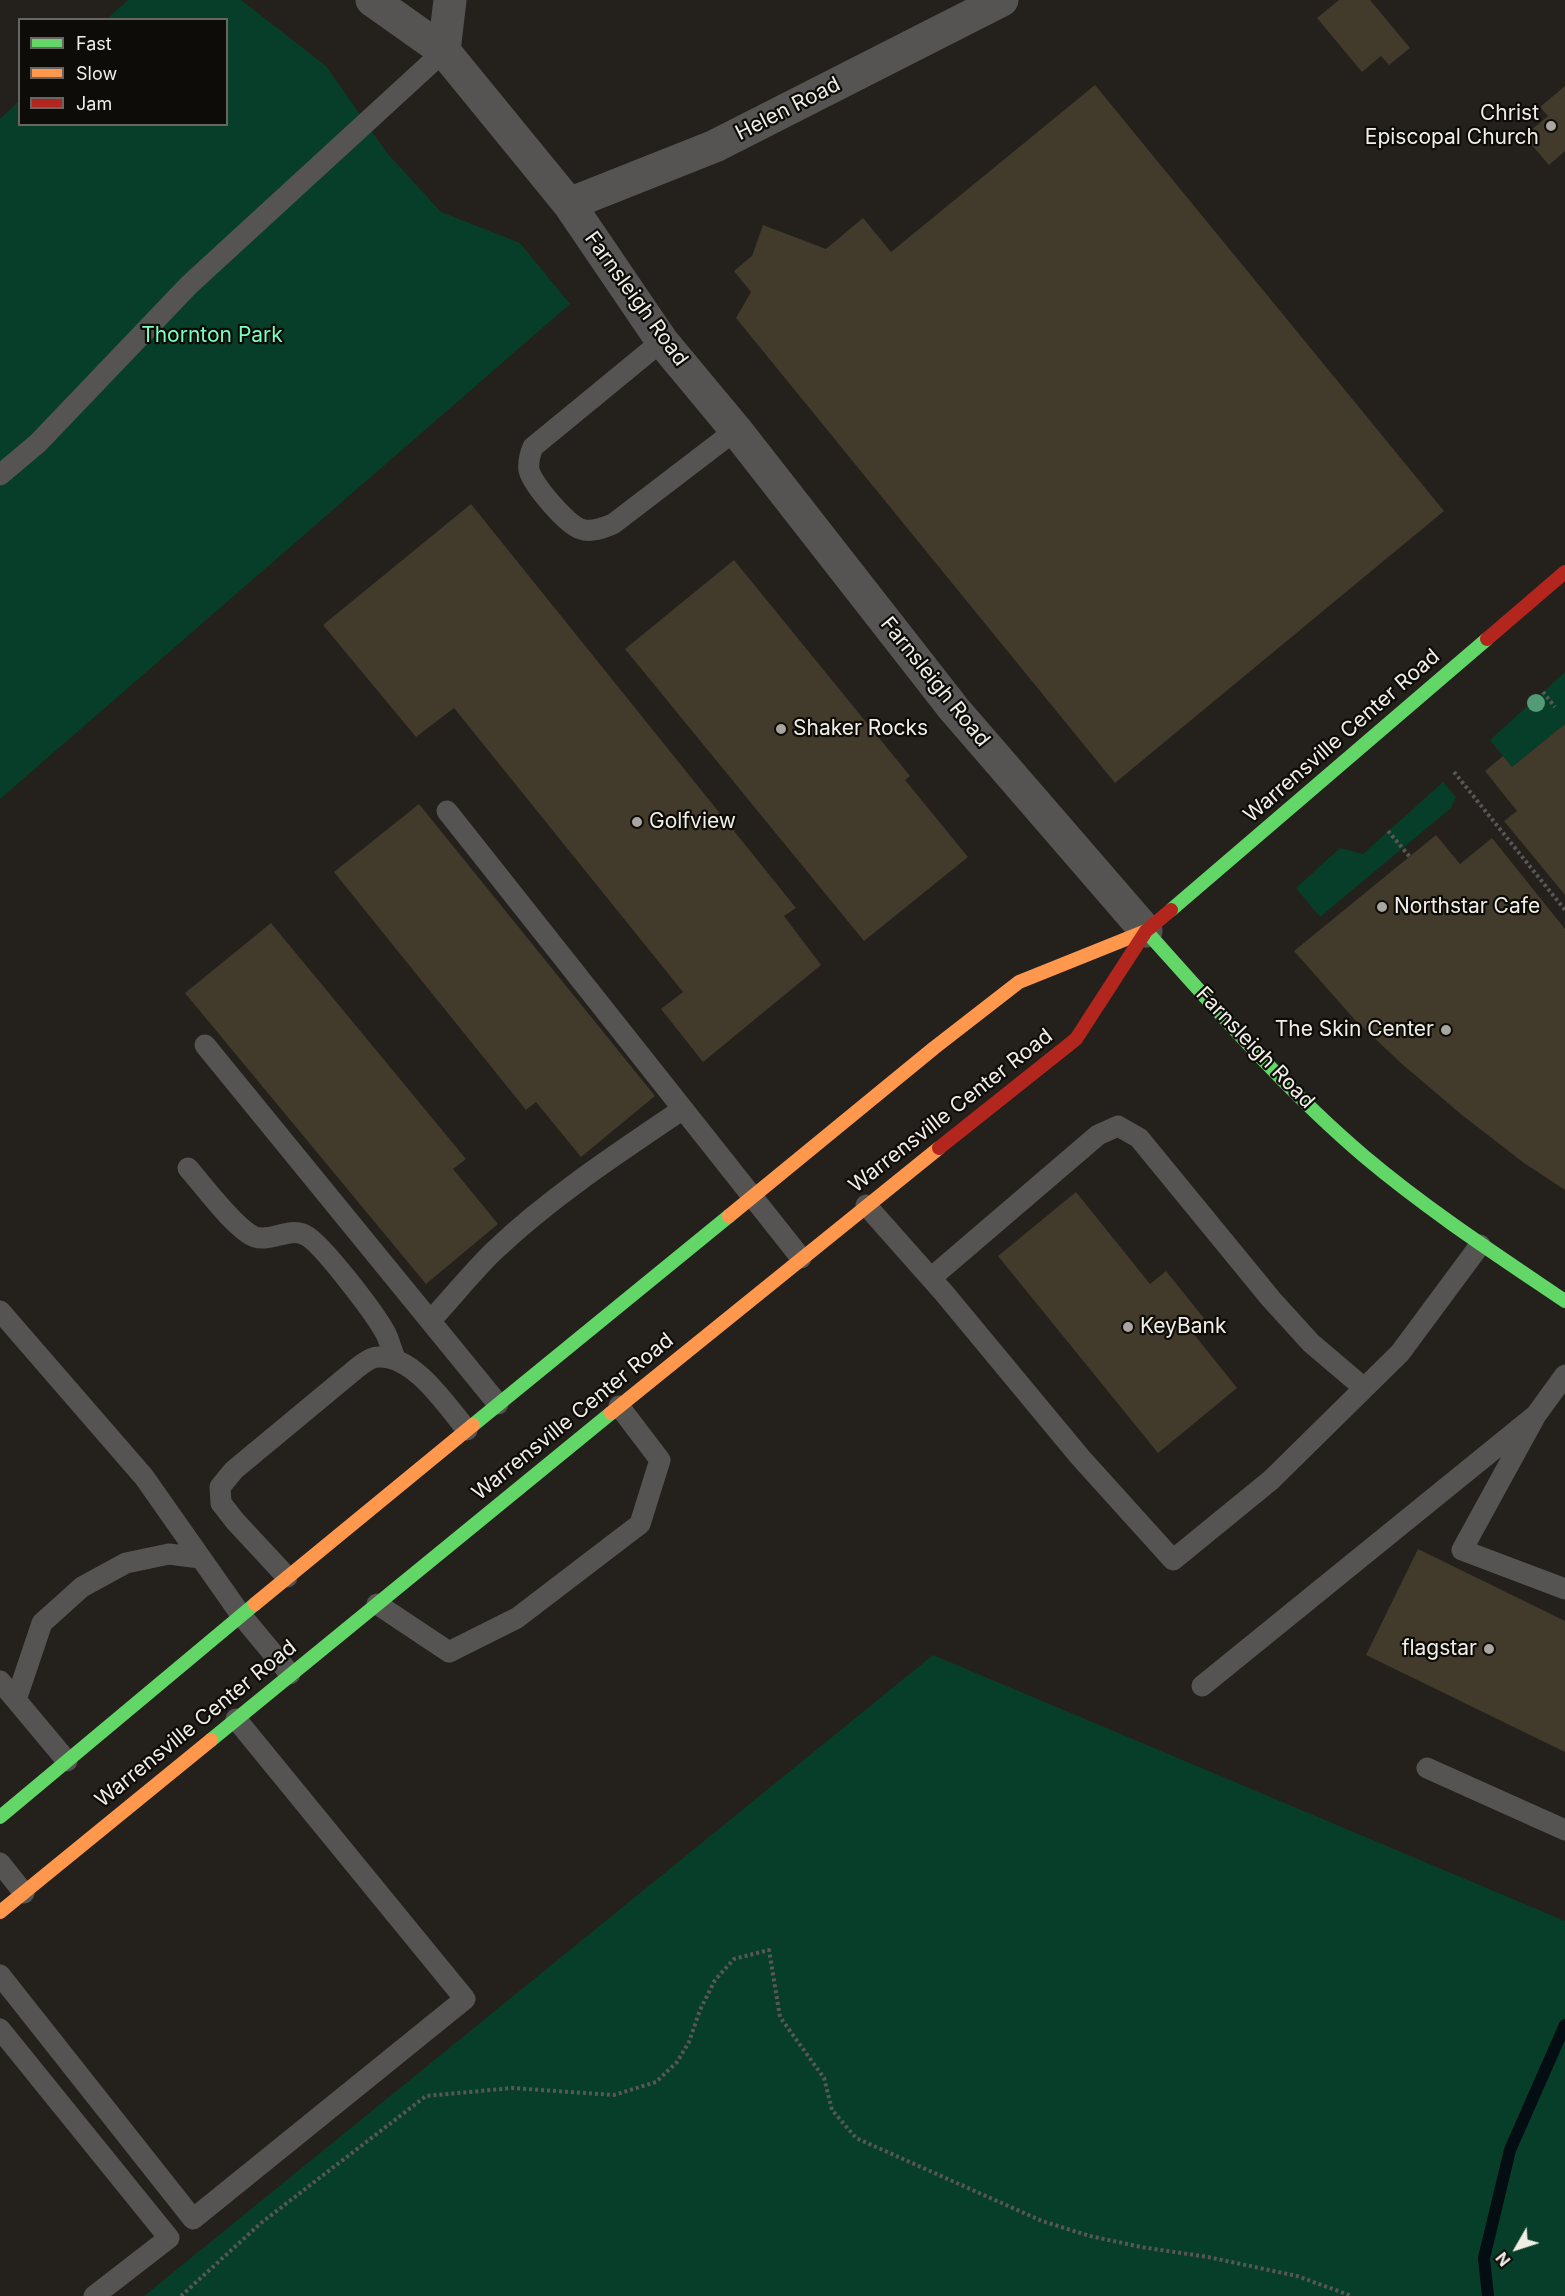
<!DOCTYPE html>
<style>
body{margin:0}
#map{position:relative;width:1565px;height:2296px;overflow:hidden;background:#24211c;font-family:Inter,sans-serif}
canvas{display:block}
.legend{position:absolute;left:18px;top:18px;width:210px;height:108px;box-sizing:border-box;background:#0e0c08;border:2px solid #696661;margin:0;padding:8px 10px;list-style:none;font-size:18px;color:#f1ede7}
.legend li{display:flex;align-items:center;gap:12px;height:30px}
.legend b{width:30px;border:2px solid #696661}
.north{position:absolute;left:1487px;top:2218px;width:60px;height:60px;-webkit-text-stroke:4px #0e0c08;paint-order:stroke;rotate:231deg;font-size:16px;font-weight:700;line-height:24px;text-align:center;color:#f1ede7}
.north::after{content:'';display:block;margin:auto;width:21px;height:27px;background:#f1ede7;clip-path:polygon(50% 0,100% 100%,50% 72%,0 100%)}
</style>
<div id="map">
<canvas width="1565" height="2296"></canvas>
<ul class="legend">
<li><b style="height:8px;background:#63d668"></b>Fast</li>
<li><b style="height:8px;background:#ff974d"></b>Slow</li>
<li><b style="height:8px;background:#b3261e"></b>Jam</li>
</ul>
<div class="north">N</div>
</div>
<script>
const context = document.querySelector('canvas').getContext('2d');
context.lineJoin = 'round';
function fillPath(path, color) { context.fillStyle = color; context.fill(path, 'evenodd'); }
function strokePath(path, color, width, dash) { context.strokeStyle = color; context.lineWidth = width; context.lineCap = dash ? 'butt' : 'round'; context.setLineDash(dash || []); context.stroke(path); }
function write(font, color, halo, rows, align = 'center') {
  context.font = font + ' Inter,sans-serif'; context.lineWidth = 4.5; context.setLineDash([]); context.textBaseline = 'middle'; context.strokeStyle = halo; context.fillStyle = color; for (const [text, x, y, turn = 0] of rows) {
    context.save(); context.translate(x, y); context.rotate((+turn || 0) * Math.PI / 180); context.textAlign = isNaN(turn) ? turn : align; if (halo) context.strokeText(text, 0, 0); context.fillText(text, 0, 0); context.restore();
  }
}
const green = new Path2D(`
 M128,0H241L326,66L387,153L441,212L520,243L570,304L0,799V119L19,101L20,124H226V20L107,19Z
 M1565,672V724L1512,767L1490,740Z
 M1443,782L1456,797L1451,808L1320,917L1296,888L1340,848L1363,854Z
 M933,1655L1565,1921V2296H144Z`);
const stream = new Path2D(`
 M1488,2296L1484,2258L1510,2150L1565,2025`);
const building = new Path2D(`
 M1339,0H1370L1410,48L1389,65L1381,56L1362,72L1317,18Z
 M1095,85L1444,511L1115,783L736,318L751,292L734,271L752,256L763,225L826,249L863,218L891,252Z
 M1565,86V151L1549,165L1524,136L1548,116L1540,107Z
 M471,504L796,908L784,916L821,965L703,1062L661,1009L683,992L454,708L416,737L323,625Z
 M734,560L910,776L905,780L968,857L864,941L625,649Z
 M1565,724V895L1504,821L1517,811L1485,771L1503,756L1512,767Z
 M419,804L655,1096L581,1157L536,1102L526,1110L334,872Z
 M1436,835L1460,864L1492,838L1565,929V1190L1524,1163L1462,1115L1402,1064L1355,1020L1294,951Z
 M271,923L466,1159L453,1169L498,1224L426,1284L185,993Z
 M1076,1192L1150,1284L1166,1271L1207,1322L1193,1333L1237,1388L1158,1453L998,1256Z
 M1418,1549L1565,1621V1752L1366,1655Z`);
const path = new Path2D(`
 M1543,692L1555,707
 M1454,772L1565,910
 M1388,831L1410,857
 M181,2296L261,2223L426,2096L512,2088L614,2095L656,2082L677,2062L689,2042L700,2010L715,1980L734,1959L769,1950L780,2017L824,2078L832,2110L856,2138L1042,2221L1090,2236L1141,2247L1208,2257L1297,2276L1352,2296`);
const lane = new Path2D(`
 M662,341L533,447C530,454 528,462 529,470C532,484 567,525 581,529C591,533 603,528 613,524L736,430
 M0,475L38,443L189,285L444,51
 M447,811L801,1258
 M205,1045L498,1404
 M188,1168C202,1184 236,1230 255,1237C271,1242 289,1227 305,1235C321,1242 377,1316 386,1334C390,1342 392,1352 396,1360
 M866,1205L944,1293L1080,1457L1173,1560L1271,1480L1400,1353L1480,1245
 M931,1278L1098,1135L1118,1126L1139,1138L1271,1299L1311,1343L1364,1388
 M0,1311L144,1477L241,1615L290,1674
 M430,1321C452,1298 472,1272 495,1250C552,1196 618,1153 683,1109
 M1565,1375L1536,1415L1462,1550L1565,1589
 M287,1577L235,1521L221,1503L220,1487L234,1470L357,1368C362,1364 371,1357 378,1357C414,1355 446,1405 467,1430
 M377,1604L449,1652L517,1618L640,1524L660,1460L619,1406
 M0,1681L67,1761
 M1202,1686L1536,1415
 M16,1700L42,1623L82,1587L126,1563L169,1554L200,1558
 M1427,1768L1565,1830
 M0,1863L24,1893
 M0,1975L193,2219L465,1999L236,1719
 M0,2029L169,2238L94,2296`);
const street = new Path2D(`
 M372,0L444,51L569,204L662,341L736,430L954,709L1146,931
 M444,51L450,0
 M569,204L715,146L1002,0`);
const fast = new Path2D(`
 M1171,910L1487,639
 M1146,931C1216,1009 1285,1089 1365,1157C1428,1210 1497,1255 1565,1301
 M473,1425L729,1216
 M211,1740L611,1413
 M0,1817L255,1604`);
const slow = new Path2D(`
 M729,1216L934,1048L1019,982L1146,931
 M611,1413L939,1148
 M255,1604L473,1425
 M0,1912L211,1740`);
const jam = new Path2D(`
 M1487,639L1565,572
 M939,1148L1076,1039L1146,931L1171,910`);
const trees = [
 [1536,703]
];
const markers = [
 [1551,126,6,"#a9a6a0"],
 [781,729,6,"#a9a6a0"],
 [637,822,6,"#a9a6a0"],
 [1382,907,6,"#a9a6a0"],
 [1446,1030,6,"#a9a6a0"],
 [1128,1327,6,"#a9a6a0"],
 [1489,1649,6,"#a9a6a0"]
];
const streetNames = [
 ["Helen Road",788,109,-27],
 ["Farnsleigh Road",636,299,54],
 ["Farnsleigh Road",935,682,51],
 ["Warrensville Center Road",1342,736,-41],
 ["Farnsleigh Road",1255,1048,46],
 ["Warrensville Center Road",951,1111,-38],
 ["Warrensville Center Road",573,1417,-39],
 ["Warrensville Center Road",196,1724,-39]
];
const poiNames = [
 ["Christ",1539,114,"right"],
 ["Episcopal Church",1539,138,"right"],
 ["Shaker Rocks",793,729],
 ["Golfview",649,822],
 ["Northstar Cafe",1394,907],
 ["The Skin Center",1434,1030,"right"],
 ["KeyBank",1140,1327],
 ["flagstar",1477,1649,"right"]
];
const parkNames = [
 ["Thornton Park",212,336]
];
fillPath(green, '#063e29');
strokePath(stream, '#040d11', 12);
fillPath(building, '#423a2a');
strokePath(path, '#595755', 4, [3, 3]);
strokePath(lane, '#565453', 21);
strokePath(street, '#565453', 33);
strokePath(fast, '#63d668', 14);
strokePath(slow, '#ff974d', 14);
strokePath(jam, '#b3261e', 14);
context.fillStyle = '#539a76';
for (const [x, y] of trees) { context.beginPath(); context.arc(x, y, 9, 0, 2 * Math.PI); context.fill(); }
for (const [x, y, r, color] of markers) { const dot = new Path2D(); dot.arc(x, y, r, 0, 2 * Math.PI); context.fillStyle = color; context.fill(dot); strokePath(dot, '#0e0c08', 2); }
write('21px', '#f1ede7', '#0e0c08', streetNames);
write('21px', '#f1ede7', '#0e0c08', poiNames, 'left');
write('21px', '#7afdc0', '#0e0c08', parkNames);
</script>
